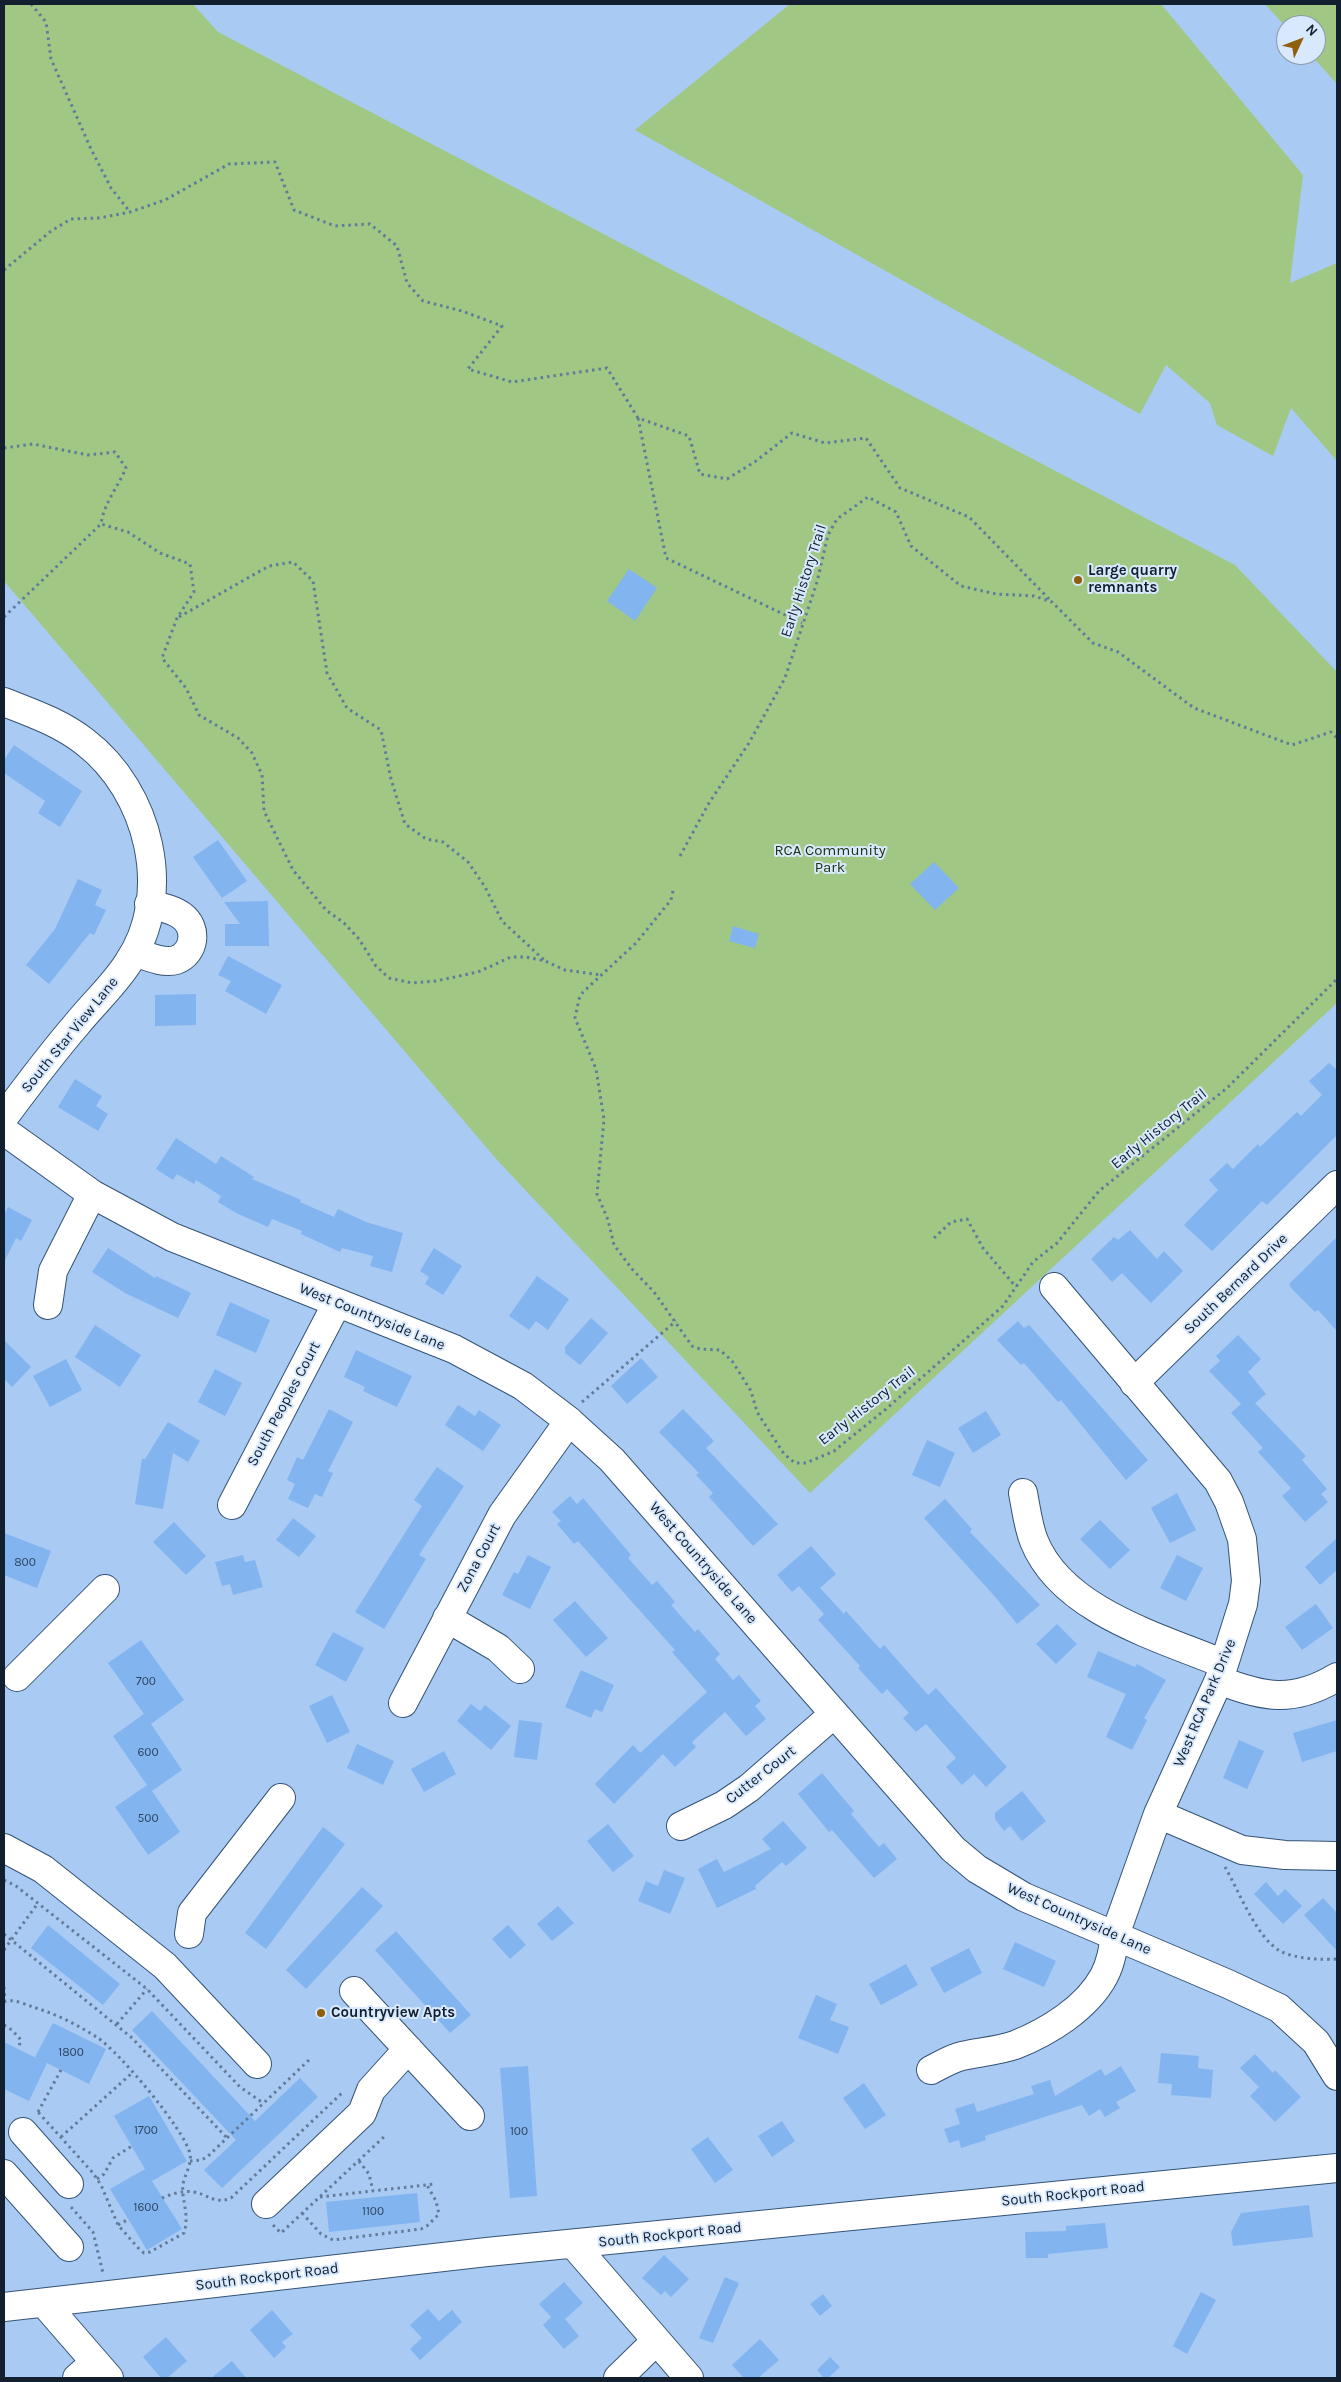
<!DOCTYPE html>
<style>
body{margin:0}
#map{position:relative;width:1341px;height:2382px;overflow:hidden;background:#a9caf3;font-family:Karla,sans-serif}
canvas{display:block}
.frame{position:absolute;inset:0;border:5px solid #121f2e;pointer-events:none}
.north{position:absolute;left:1276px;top:15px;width:50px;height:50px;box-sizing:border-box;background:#d8e9fe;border:1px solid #8998ab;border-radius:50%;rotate:47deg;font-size:14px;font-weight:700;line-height:20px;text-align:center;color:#121f2e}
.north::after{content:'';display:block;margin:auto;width:18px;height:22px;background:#8f5f0b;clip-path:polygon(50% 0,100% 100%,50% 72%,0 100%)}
</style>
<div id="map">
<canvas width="1341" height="2382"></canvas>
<div class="frame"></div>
<div class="north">N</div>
</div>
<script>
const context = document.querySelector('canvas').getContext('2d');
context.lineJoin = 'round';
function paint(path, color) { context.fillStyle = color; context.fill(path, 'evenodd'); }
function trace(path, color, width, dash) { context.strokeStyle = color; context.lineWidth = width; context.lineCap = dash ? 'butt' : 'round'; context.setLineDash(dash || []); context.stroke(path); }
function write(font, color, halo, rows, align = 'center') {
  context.font = font + ' Karla,sans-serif'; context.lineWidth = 4; context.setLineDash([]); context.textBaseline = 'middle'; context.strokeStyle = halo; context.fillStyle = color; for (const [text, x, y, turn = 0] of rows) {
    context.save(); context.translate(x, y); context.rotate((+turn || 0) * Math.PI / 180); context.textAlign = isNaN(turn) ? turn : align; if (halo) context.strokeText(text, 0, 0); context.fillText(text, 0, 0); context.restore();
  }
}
paint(new Path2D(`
 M 4,4 L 193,4 L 218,32 L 1235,565 L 1337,672 L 1337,1003 L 810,1493 L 498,1161 L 4,581 Z
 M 790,4 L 1161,4 L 1303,175 L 1290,283 L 1337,263 L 1337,461 L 1291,408 L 1273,456 L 1217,425 L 1210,403 L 1166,365 L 1140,414 L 635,130 Z
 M 1265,4 L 1337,4 L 1337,84 L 1311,55 L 1316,55 L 1316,25 L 1286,27 Z`), '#a0c884');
paint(new Path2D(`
 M 629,569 L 657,588 L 635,621 L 607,601 Z
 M 14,745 L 82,791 L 60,827 L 38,813 L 45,801 L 4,773 L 4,760 Z
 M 218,840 L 247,881 L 222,898 L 193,857 Z
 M 934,862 L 959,888 L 935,910 L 910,884 Z
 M 78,879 L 102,890 L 95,905 L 106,910 L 94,935 L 90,933 L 49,984 L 26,965 L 55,929 Z
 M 268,901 L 269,946 L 225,946 L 225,924 L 240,924 L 224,902 Z
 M 733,926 L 759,934 L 755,948 L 729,941 Z
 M 228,956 L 282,985 L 266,1014 L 225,991 L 231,981 L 218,975 Z
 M 196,994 L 196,1025 L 155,1026 L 155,995 Z
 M 1329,1063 L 1337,1070 L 1337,1135 L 1267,1205 L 1262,1201 L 1212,1251 L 1184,1225 L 1218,1190 L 1209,1180 L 1227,1163 L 1233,1169 L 1258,1144 L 1260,1147 L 1297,1112 L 1301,1116 L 1322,1095 L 1309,1081 Z
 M 75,1079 L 102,1096 L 96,1106 L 108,1114 L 98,1131 L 58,1107 Z
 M 176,1138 L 216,1164 L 221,1156 L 254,1177 L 252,1179 L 301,1200 L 300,1202 L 334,1217 L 338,1209 L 366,1222 L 403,1233 L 392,1272 L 370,1266 L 373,1256 L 342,1248 L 340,1252 L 301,1234 L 302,1231 L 272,1219 L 268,1227 L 236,1213 L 218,1202 L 221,1196 L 196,1180 L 194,1184 L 177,1174 L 173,1180 L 156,1169 Z
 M 8,1207 L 32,1220 L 21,1241 L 16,1238 L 4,1262 L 4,1215 Z
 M 1130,1230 L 1157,1259 L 1164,1251 L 1183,1271 L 1151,1303 L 1122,1273 L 1112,1282 L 1091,1259 L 1114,1237 L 1118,1240 Z
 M 1337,1237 L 1337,1331 L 1318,1310 L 1315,1312 L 1292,1289 L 1289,1284 Z
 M 108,1248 L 155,1278 L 156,1276 L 191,1293 L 178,1318 L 125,1293 L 92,1272 Z
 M 434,1248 L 462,1266 L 443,1295 L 425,1284 L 429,1277 L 420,1271 Z
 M 537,1276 L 569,1299 L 548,1330 L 536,1321 L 529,1330 L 509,1316 Z
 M 230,1302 L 270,1320 L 256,1353 L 216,1335 Z
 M 591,1318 L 608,1333 L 580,1365 L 565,1353 L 565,1347 Z
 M 1018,1321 L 1024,1328 L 1029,1325 L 1148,1460 L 1126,1480 L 1061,1400 L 1058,1402 L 1024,1363 L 1021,1365 L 997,1340 Z
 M 95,1325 L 141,1355 L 120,1387 L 75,1357 Z
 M 1238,1335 L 1261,1359 L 1248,1372 L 1266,1394 L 1255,1403 L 1306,1456 L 1302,1460 L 1327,1489 L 1321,1494 L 1328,1502 L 1305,1522 L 1282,1496 L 1291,1488 L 1258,1452 L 1263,1448 L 1231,1413 L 1241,1404 L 1209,1371 L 1220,1361 L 1216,1356 Z
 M 4,1340 L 31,1367 L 12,1387 L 4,1379 Z
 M 356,1350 L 412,1376 L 397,1407 L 363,1391 L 365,1387 L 344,1377 Z
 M 641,1358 L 658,1377 L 627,1404 L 611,1386 Z
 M 66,1359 L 82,1390 L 50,1407 L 33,1376 Z
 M 215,1369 L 242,1383 L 225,1416 L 198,1402 Z
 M 458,1405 L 475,1416 L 479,1410 L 501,1425 L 483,1451 L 445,1425 Z
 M 329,1409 L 353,1422 L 328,1471 L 333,1473 L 322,1497 L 315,1494 L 308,1508 L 288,1499 L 295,1484 L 287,1480 L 297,1457 L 303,1460 Z
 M 683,1409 L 714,1441 L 706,1448 L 778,1524 L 753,1546 L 709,1497 L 713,1493 L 696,1475 L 699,1473 L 659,1432 Z
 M 986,1411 L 1001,1435 L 973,1453 L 958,1428 Z
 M 168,1422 L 200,1441 L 188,1462 L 173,1453 L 163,1509 L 135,1504 L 142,1459 L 145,1459 Z
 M 927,1440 L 955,1453 L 940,1487 L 912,1475 Z
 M 437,1467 L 464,1486 L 419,1555 L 426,1559 L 384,1629 L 355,1612 L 422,1506 L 414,1500 Z
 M 1177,1493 L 1196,1530 L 1170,1543 L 1151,1508 Z
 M 570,1496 L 577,1504 L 583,1498 L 631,1555 L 628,1558 L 652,1585 L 657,1581 L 675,1602 L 671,1605 L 695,1632 L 698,1629 L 720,1654 L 715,1659 L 733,1680 L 739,1675 L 761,1701 L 755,1706 L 766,1719 L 746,1736 L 725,1712 L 692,1742 L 696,1747 L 675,1767 L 663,1754 L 614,1804 L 595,1784 L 633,1745 L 640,1753 L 707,1692 L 672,1652 L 675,1650 L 633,1603 L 578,1541 L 574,1544 L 557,1524 L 561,1521 L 552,1512 Z
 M 945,1499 L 972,1529 L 970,1532 L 1040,1605 L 1017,1624 L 997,1599 L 924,1518 Z
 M 293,1518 L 316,1536 L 299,1557 L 276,1540 Z
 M 1100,1520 L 1130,1550 L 1110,1569 L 1080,1539 Z
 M 174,1522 L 206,1556 L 186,1575 L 153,1542 Z
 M 4,1533 L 51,1551 L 37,1588 L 4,1575 Z
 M 1337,1538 L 1337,1570 L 1320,1585 L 1305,1567 Z
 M 811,1546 L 836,1574 L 820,1588 L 844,1614 L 846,1611 L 880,1649 L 884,1645 L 928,1695 L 936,1688 L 1007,1767 L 986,1787 L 974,1774 L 962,1785 L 946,1767 L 956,1758 L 926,1724 L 916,1732 L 903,1718 L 909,1713 L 887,1689 L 882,1694 L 858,1668 L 860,1666 L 818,1620 L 824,1614 L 799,1586 L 792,1592 L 777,1575 Z
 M 243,1555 L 245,1562 L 255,1560 L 263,1587 L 233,1595 L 230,1584 L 222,1586 L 215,1562 Z
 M 528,1555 L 551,1567 L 530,1609 L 502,1595 L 514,1572 L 518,1574 Z
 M 1177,1555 L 1203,1568 L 1186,1601 L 1160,1588 Z
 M 575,1601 L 608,1638 L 586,1657 L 553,1620 Z
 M 1316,1604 L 1333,1628 L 1302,1650 L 1285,1627 Z
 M 1057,1624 L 1077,1644 L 1056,1664 L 1036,1644 Z
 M 333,1632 L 364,1648 L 346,1682 L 315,1665 Z
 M 141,1640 L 184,1700 L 151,1724 L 182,1770 L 152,1791 L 180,1832 L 148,1855 L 115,1807 L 147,1785 L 113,1736 L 144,1714 L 108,1663 Z
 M 1098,1651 L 1135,1667 L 1137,1664 L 1166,1680 L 1144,1718 L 1147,1720 L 1132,1750 L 1106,1737 L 1126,1694 L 1087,1677 Z
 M 581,1670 L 614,1685 L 602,1712 L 595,1709 L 591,1718 L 565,1707 Z
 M 332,1695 L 350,1732 L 327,1743 L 309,1706 Z
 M 471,1704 L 480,1711 L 485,1705 L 511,1726 L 491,1750 L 457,1721 Z
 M 519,1720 L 542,1723 L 537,1760 L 514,1757 Z
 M 1337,1720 L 1337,1751 L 1302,1762 L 1293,1733 Z
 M 1239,1740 L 1264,1751 L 1247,1789 L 1223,1778 Z
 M 357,1744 L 394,1761 L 383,1785 L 347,1768 Z
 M 444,1751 L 456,1774 L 424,1792 L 411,1769 Z
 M 822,1773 L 854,1811 L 851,1814 L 879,1847 L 884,1843 L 897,1859 L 874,1878 L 832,1830 L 829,1832 L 798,1794 Z
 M 1022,1791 L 1046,1821 L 1022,1841 L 1010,1826 L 1004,1831 L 995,1819 L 995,1813 Z
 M 783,1821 L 807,1848 L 786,1866 L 782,1862 L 755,1886 L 756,1889 L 717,1908 L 698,1869 L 717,1859 L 724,1872 L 771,1849 L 762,1839 Z
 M 608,1824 L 634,1856 L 613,1872 L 587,1841 Z
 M 323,1827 L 345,1844 L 266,1949 L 245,1933 Z
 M 664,1870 L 685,1878 L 670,1914 L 638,1901 L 646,1881 L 658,1886 Z
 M 1266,1882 L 1278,1896 L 1285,1889 L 1302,1906 L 1283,1924 L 1254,1894 Z
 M 362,1887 L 383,1906 L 306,1989 L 286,1970 Z
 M 1323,1898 L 1337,1913 L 1337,1951 L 1304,1915 Z
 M 558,1906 L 574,1923 L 552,1941 L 537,1924 Z
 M 48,1925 L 120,1984 L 103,2005 L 31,1948 Z
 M 508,1925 L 526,1945 L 510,1959 L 492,1939 Z
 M 396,1931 L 471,2015 L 450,2033 L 375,1950 Z
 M 1015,1942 L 1056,1961 L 1044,1987 L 1003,1969 Z
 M 969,1948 L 982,1973 L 944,1993 L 930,1968 Z
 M 906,1964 L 918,1985 L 881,2005 L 869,1984 Z
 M 816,1995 L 837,2004 L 830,2020 L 849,2027 L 838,2054 L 798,2038 Z
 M 152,2011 L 255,2121 L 300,2078 L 318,2097 L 222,2188 L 204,2170 L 236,2140 L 132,2030 Z
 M 53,2023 L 106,2049 L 89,2084 L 47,2063 L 29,2101 L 4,2089 L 4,2042 L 40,2060 L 35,2057 Z
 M 1161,2053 L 1199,2056 L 1198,2068 L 1213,2070 L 1211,2098 L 1171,2095 L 1172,2084 L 1158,2083 Z
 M 1255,2054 L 1273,2073 L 1275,2070 L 1301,2097 L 1275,2122 L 1250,2096 L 1259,2087 L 1240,2068 Z
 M 528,2066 L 537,2196 L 510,2198 L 500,2068 Z
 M 1121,2066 L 1136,2091 L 1116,2102 L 1120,2108 L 1105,2117 L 1100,2109 L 1089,2116 L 1082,2105 L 985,2136 L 986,2140 L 961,2148 L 959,2140 L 949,2143 L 944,2129 L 960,2124 L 955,2109 L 974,2103 L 977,2112 L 1034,2094 L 1031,2086 L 1050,2080 L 1055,2096 L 1101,2069 L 1105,2076 Z
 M 864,2083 L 886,2115 L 865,2129 L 843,2098 Z
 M 149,2096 L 187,2161 L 152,2181 L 182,2229 L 147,2250 L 110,2189 L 145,2169 L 114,2116 Z
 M 782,2121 L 795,2141 L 772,2157 L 758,2136 Z
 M 708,2137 L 733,2170 L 715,2183 L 691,2149 Z
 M 417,2193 L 420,2222 L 329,2232 L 326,2202 Z
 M 1309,2205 L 1313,2237 L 1233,2246 L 1231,2232 L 1241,2213 Z
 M 1105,2223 L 1108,2248 L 1048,2254 L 1048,2258 L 1026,2258 L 1025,2232 L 1066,2231 L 1066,2226 Z
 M 664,2255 L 689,2279 L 671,2297 L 665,2291 L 661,2295 L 642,2278 Z
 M 725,2277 L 739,2283 L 713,2343 L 699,2338 Z
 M 564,2282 L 583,2303 L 565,2319 L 579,2336 L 564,2349 L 543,2325 L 551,2317 L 539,2304 Z
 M 1201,2292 L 1216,2300 L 1187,2354 L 1173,2346 Z
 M 823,2294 L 832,2306 L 820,2316 L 810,2304 Z
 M 428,2309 L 439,2321 L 452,2310 L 462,2322 L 420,2360 L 410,2349 L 422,2338 L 410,2325 Z
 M 272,2310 L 293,2334 L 282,2342 L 286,2347 L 274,2358 L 250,2330 Z
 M 166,2337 L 187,2361 L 167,2378 L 161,2378 L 143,2357 Z
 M 760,2339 L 779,2360 L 758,2378 L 744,2378 L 732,2365 Z
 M 830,2357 L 840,2367 L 828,2378 L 824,2378 L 817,2370 Z
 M 232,2361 L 246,2378 L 211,2378 Z`), '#82b4f0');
const minor = new Path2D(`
 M 4,702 C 32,713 61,723 85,742 C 149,791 175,894 128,963 C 114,985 93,1004 77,1024 C 51,1054 28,1085 4,1117
 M 135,952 C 147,956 163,964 176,960 C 195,953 198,928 182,916 C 173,909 160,907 149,904
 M 4,1131 L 92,1194 L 172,1237 L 454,1349 L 523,1386 L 569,1421 L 612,1460 L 953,1849 L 977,1869 L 1024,1897 L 1228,1984 L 1279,2008 L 1316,2042 L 1337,2076
 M 48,1305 L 53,1271 L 92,1194
 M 1134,1383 L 1337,1185
 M 1023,1493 C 1026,1508 1028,1526 1034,1541 C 1062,1611 1159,1637 1224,1664
 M 232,1505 L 337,1303
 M 447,1618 L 498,1648 L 520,1669
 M 17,1677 L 105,1589
 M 1219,1680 C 1264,1698 1294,1703 1337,1677
 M 403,1703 L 502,1515 L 569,1421
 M 1158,1814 L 1242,1850 L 1285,1855 L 1337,1856
 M 681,1826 L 724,1805 L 749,1788 L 834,1714
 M 4,1848 L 43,1869 L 165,1966 L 257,2064
 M 189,1934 L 192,1913 L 281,1798
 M 354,1991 L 470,2116
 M 931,2070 C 941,2065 952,2058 962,2056 C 980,2052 997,2051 1015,2045 C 1048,2032 1087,2008 1104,1976 C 1111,1963 1113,1949 1115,1935 L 1158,1814 L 1219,1680 L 1243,1604 L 1246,1581 L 1242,1539 L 1229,1502 L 1218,1481 L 1054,1287
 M 23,2132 L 69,2184
 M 4,2174 L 69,2247
 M 266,2204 L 362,2113 L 371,2090 L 408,2049
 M 574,2245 L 689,2378
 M 44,2303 L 109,2378
 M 4,2307 L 487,2252 L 1337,2168
 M 77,2378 L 95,2362
 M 618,2378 L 656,2341`);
trace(minor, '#355375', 30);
trace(new Path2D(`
 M 31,4 L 46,22 L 51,59 L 91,149 L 111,188 L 130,212
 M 4,270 L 51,231 L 71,219 L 99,218 L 130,212 L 165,200 L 229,164 L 275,162 L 294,210 L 335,226 L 370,224 L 397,246 L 407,283 L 423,301 L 462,311 L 502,326 L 468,369 L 512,382 L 607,368 L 638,418 L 689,436 L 700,474 L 727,479 L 756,461 L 792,433 L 825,443 L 866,438 L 900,488 L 969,517 L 1052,602
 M 638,418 L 666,558 L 802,623
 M 4,448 L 33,444 L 88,455 L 115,452 L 126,468 C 118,487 104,503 101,524 L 128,532 L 160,553 L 190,564 L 194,592 L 177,618 L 162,658 L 186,688 L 199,715 L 238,738 L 252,753 L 262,775 L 264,811 L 293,870 L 326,910 L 344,923 L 359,939 L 376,966 L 389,978 L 412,983 L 436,981 L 478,972 L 511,957 L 526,957 L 545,961 L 565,970 L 601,975
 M 4,617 L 101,524
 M 179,617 L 269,566 L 293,562 L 313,581 L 327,673 L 347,708 L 381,730 L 391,779 L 405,824 L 426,839 L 443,842 L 468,862 L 485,887 L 502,921 L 544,960
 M 680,856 L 709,803 L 749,743 L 785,678 L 817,582 L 828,535 L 837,519 L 868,497 L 896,512 L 911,546 L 961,586 L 996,594 L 1034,596 L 1052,602 L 1093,643 L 1118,652 L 1194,708 L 1292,745 L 1331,732 L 1337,738
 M 673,891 L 671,900 L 636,943 L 583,992 L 579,999 L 575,1018 L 596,1069 L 604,1119 L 597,1194 L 608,1220 L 614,1245 L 632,1269 L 654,1292 L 692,1346 L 700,1349 L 720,1350 L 732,1361 L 751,1391 L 757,1412 L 784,1454 L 795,1463 L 806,1463 L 834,1451 L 886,1409 L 1003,1306 L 1033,1262 L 1057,1243 L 1099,1191 L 1227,1088 L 1337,979
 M 934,1238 L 951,1222 L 967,1219 L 983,1248 L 1016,1287
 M 582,1402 L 676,1321
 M 1225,1867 C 1239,1891 1256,1937 1280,1951 C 1296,1959 1320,1960 1337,1959
 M 4,1880 L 16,1886 L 147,1989 L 240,2087 L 263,2103
 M 4,1934 L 132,2038 L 227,2138
 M 4,1950 L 38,1903
 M 4,1987 L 5,2000
 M 4,2002 C 12,1998 24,2004 33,2007 C 56,2014 78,2025 98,2038 C 119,2052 185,2130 190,2154 C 192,2164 185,2174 183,2184 C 181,2199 190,2215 184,2233 L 150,2252 L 144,2253 L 140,2250 L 118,2225 L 101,2185 L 93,2173 L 38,2112
 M 117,2024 L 147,1989
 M 4,2025 L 12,2030 L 21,2040 L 18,2049
 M 38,2112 L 61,2070
 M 61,2137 L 132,2073
 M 190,2161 L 201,2160 L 207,2157 L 310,2059
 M 359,2161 L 369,2174 L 373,2191
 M 97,2179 L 104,2174 L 113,2158 L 132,2146
 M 320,2197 L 434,2184
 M 162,2198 C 171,2194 184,2190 193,2192 C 208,2194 215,2205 231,2198 L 343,2092
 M 71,2207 L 93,2232 L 103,2273
 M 302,2213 L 321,2234 L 333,2240 L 421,2229 L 427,2226 L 439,2214 L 436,2201 L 427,2185
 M 118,2225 L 129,2219
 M 273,2225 L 281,2233 L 386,2135`), '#637b98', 3, [2.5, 4]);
trace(minor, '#fff', 28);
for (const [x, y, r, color] of [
 [1078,580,5,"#8f5f0b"],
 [321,2013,5,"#8f5f0b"]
]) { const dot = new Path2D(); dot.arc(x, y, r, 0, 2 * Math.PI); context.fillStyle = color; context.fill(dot); trace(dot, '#d8e9fe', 2); }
write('12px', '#2e445e', null, [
 ["800",25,1563],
 ["700",146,1682],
 ["600",148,1753],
 ["500",148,1819],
 ["1800",71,2053],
 ["1700",146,2131],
 ["100",519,2132],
 ["1600",146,2208],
 ["1100",373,2212]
]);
write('bold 15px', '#121f2e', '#d8e9fe', [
 ["Large quarry",1088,571],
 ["remnants",1088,588],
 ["Countryview Apts",331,2013]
], 'left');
write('15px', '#121f2e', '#d8e9fe', [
 ["Early History Trail",804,581,-72],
 ["South Star View Lane",70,1035,-51],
 ["Early History Trail",1159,1129,-39],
 ["South Bernard Drive",1236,1284,-44],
 ["West Countryside Lane",372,1317,22],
 ["South Peoples Court",284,1404,-62],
 ["Early History Trail",867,1406,-38],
 ["Zona Court",479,1558,-62],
 ["West Countryside Lane",703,1563,49],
 ["West RCA Park Drive",1205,1703,-67],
 ["Cutter Court",761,1775,-38],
 ["West Countryside Lane",1079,1919,24],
 ["South Rockport Road",1073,2194,-6],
 ["South Rockport Road",670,2235,-6],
 ["South Rockport Road",267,2277,-7]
]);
write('15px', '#203310', '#d8e9fe', [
 ["RCA Community",830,851],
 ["Park",830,868]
]);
</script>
